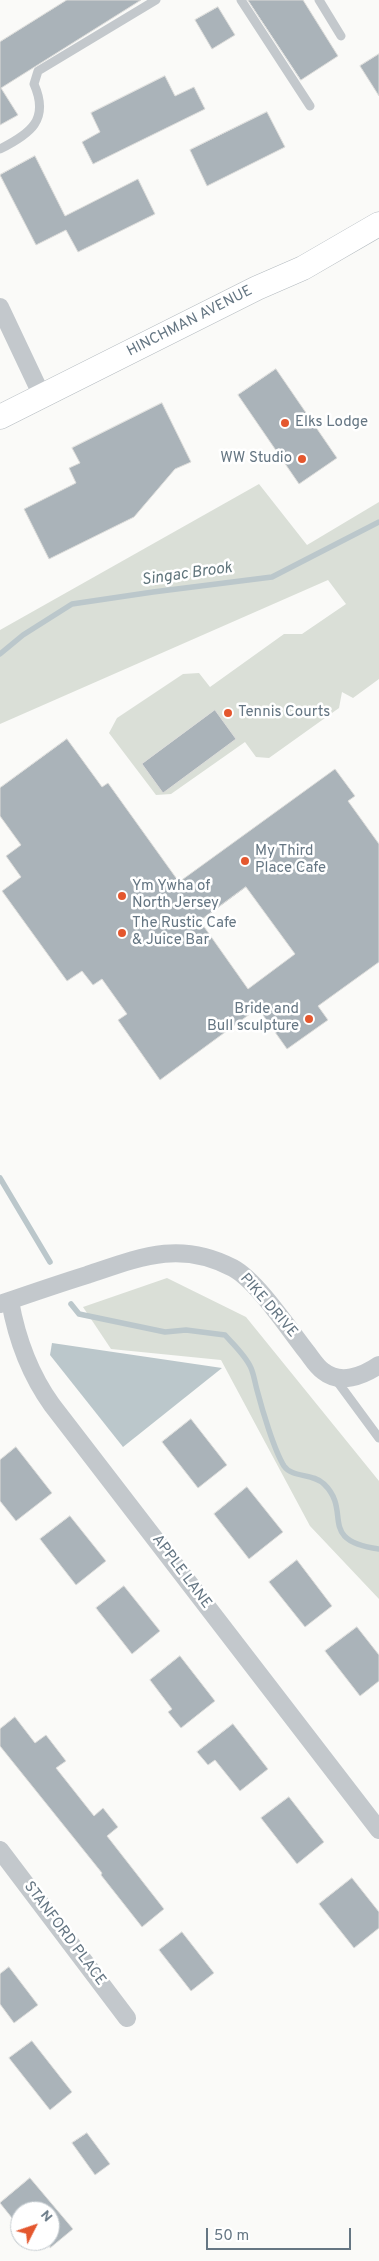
<!DOCTYPE html>
<style>
body{margin:0}
#map{position:relative;width:379px;height:2261px;overflow:hidden;background:#fafaf8;font-family:Overpass,sans-serif}
canvas{display:block}
.north{position:absolute;left:10px;top:2201px;width:50px;height:50px;box-sizing:border-box;background:#fff;border:1px solid #c1c8cd;border-radius:50%;rotate:49deg;font-size:14px;font-weight:700;line-height:20px;text-align:center;color:#657683}
.north::after{content:'';display:block;margin:auto;width:18px;height:22px;background:#e4572e;clip-path:polygon(50% 0,100% 100%,50% 72%,0 100%)}
.scale{position:absolute;left:206px;top:2228px;width:145px;height:22px;box-sizing:border-box;border:2px solid #657683;border-top:0;padding-left:6px;font-size:15px;line-height:18px;white-space:nowrap;color:#657683;-webkit-text-stroke:4px #fff;paint-order:stroke}
</style>
<div id="map">
<canvas width="379" height="2261"></canvas>
<div class="north">N</div>
<div class="scale">50 m</div>
</div>
<script>
const context = document.querySelector('canvas').getContext('2d');
context.lineJoin = 'round';
function paint(path, color) { context.fillStyle = color; context.fill(path, 'evenodd'); }
function trace(path, color, width, dash) { context.strokeStyle = color; context.lineWidth = width; context.lineCap = dash ? 'butt' : 'round'; context.setLineDash(dash || []); context.stroke(path); }
function write(font, color, halo, rows, align = 'center') {
  context.font = font + ' Overpass,sans-serif'; context.lineWidth = 5; context.setLineDash([]); context.textBaseline = 'middle'; context.strokeStyle = halo; context.fillStyle = color; for (const [text, x, y, turn = 0] of rows) {
    context.save(); context.translate(x, y); context.rotate((+turn || 0) * Math.PI / 180); context.textAlign = isNaN(turn) ? turn : align; if (halo) context.strokeText(text, 0, 0); context.fillText(text, 0, 0); context.restore();
  }
}
paint(new Path2D(`
 M 259,484 L 307,545 L 379,502 L 379,679 L 353,698 L 342,692 L 339,708 L 269,758 L 256,757 L 245,742 L 171,794 L 156,795 L 109,733 L 117,718 L 183,674 L 199,673 L 210,687 L 284,634 L 302,634 L 346,604 L 328,580 L 0,724 L 0,630 Z
 M 167,1278 L 246,1317 L 379,1481 L 379,1599 L 310,1526 L 221,1360 L 111,1349 L 83,1307 Z`), '#dadfd7');
paint(new Path2D(`
 M 52,1343 L 222,1368 L 123,1447 L 50,1355 Z`), '#bbc7cb');
trace(new Path2D(`
 M 0,654 L 23,635 L 72,604 L 153,592 L 272,577 L 379,522
 M 0,1178 L 50,1262
 M 71,1304 L 79,1314 L 165,1332 L 186,1330 L 225,1335 C 234,1345 246,1356 251,1368 C 254,1375 255,1383 257,1390 C 262,1409 274,1450 284,1466 C 292,1478 313,1473 324,1484 C 353,1512 316,1540 379,1549`), '#bbc7cb', 5.5);
const building = new Path2D(`
 M 67,0 L 141,0 L 1,88 L 18,115 L 0,125 L 0,42 Z
 M 248,0 L 303,0 L 338,56 L 301,80 Z
 M 218,7 L 235,35 L 212,49 L 195,20 Z
 M 379,54 L 379,96 L 360,66 Z
 M 165,76 L 175,96 L 194,87 L 205,109 L 93,164 L 82,142 L 100,132 L 91,113 Z
 M 267,112 L 285,147 L 207,186 L 190,150 Z
 M 35,156 L 65,216 L 138,179 L 155,214 L 78,252 L 66,230 L 36,245 L 0,175 Z
 M 276,369 L 337,458 L 299,484 L 238,395 Z
 M 162,403 L 191,462 L 175,469 L 134,517 L 49,559 L 24,509 L 76,483 L 69,468 L 80,463 L 72,448 Z
 M 215,710 L 236,739 L 163,793 L 142,764 Z
 M 67,739 L 102,787 L 108,783 L 179,882 L 335,769 L 355,796 L 348,801 L 379,844 L 379,962 L 318,1006 L 328,1020 L 287,1049 L 258,1008 L 160,1080 L 118,1020 L 127,1014 L 102,979 L 93,985 L 82,971 L 67,981 L 2,891 L 21,877 L 6,856 L 21,845 L 0,816 L 0,788 ZM 246,887 L 295,954 L 248,989 L 200,921 Z
 M 191,1419 L 227,1465 L 198,1488 L 162,1442 Z
 M 16,1447 L 52,1493 L 16,1521 L 0,1501 L 0,1460 Z
 M 247,1487 L 283,1532 L 249,1559 L 214,1514 Z
 M 70,1516 L 106,1561 L 76,1585 L 40,1539 Z
 M 297,1560 L 332,1606 L 305,1627 L 269,1582 Z
 M 124,1586 L 160,1631 L 132,1654 L 96,1608 Z
 M 357,1627 L 379,1655 L 379,1681 L 360,1696 L 325,1651 Z
 M 180,1656 L 215,1701 L 181,1728 L 168,1712 L 172,1709 L 150,1680 Z
 M 15,1717 L 35,1743 L 46,1735 L 66,1761 L 56,1768 L 94,1816 L 103,1808 L 118,1827 L 107,1836 L 164,1909 L 142,1927 L 101,1875 L 102,1873 L 0,1746 L 0,1729 Z
 M 233,1724 L 268,1769 L 240,1791 L 215,1760 L 208,1765 L 197,1752 Z
 M 289,1797 L 324,1842 L 297,1864 L 261,1818 Z
 M 352,1878 L 379,1912 L 379,1928 L 354,1948 L 319,1904 Z
 M 182,1932 L 214,1973 L 191,1991 L 159,1950 Z
 M 9,1967 L 38,2005 L 14,2023 L 0,2004 L 0,1974 Z
 M 32,2041 L 72,2092 L 50,2110 L 9,2058 Z
 M 87,2133 L 110,2164 L 95,2175 L 72,2143 Z
 M 30,2178 L 73,2229 L 50,2248 L 50,2211 L 20,2211 L 20,2228 L 0,2203 Z`);
paint(building, '#aab3b9');
trace(building, '#dcdcda', 1);
const secondary = new Path2D(`
 M 0,417 L 257,288 L 303,268 L 379,224`);
trace(secondary, '#b3babf', 25);
trace(new Path2D(`
 M 241,0 L 310,106
 M 319,0 L 341,36
 M 0,149 C 30,134 50,120 34,84 L 38,71 L 156,0
 M 334,1377 L 379,1438`), '#c3c8cc', 9);
trace(new Path2D(`
 M 0,307 L 42,396
 M 10,1301 C 17,1340 29,1373 52,1405 L 379,1830
 M 0,1304 C 29,1294 58,1284 87,1275 C 140,1257 180,1240 233,1268 C 257,1281 288,1328 306,1351 C 311,1357 316,1366 323,1371 C 340,1385 363,1376 379,1365
 M 0,1850 L 127,2018`), '#c3c8cc', 18);
trace(secondary, '#fff', 24);
for (const [x, y, r, color] of [
 [285,423,5,"#e4572e"],
 [302,459,5,"#e4572e"],
 [228,713,5,"#e4572e"],
 [245,861,5,"#e4572e"],
 [122,896,5,"#e4572e"],
 [122,933,5,"#e4572e"],
 [309,1019,5,"#e4572e"]
]) { const dot = new Path2D(); dot.arc(x, y, r, 0, 2 * Math.PI); context.fillStyle = color; context.fill(dot); trace(dot, '#fff', 2); }
write('15px', '#657683', '#fff', [
 ["HINCHMAN AVENUE",190,322,-27],
 ["PIKE DRIVE",268,1306,49],
 ["APPLE LANE",181,1572,53],
 ["STANFORD PLACE",64,1934,53]
]);
write('15px', '#657683', '#fff', [
 ["Elks Lodge",295,423],
 ["WW Studio",292,459,"right"],
 ["Tennis Courts",238,713],
 ["My Third",255,852],
 ["Place Cafe",255,869],
 ["Ym Ywha of",132,887],
 ["North Jersey",132,904],
 ["The Rustic Cafe",132,924],
 ["& Juice Bar",132,941],
 ["Bride and",299,1010,"right"],
 ["Bull sculpture",299,1027,"right"]
], 'left');
write('italic 16px', '#60757c', '#fff', [
 ["Singac Brook",187,575,-8]
]);
</script>
